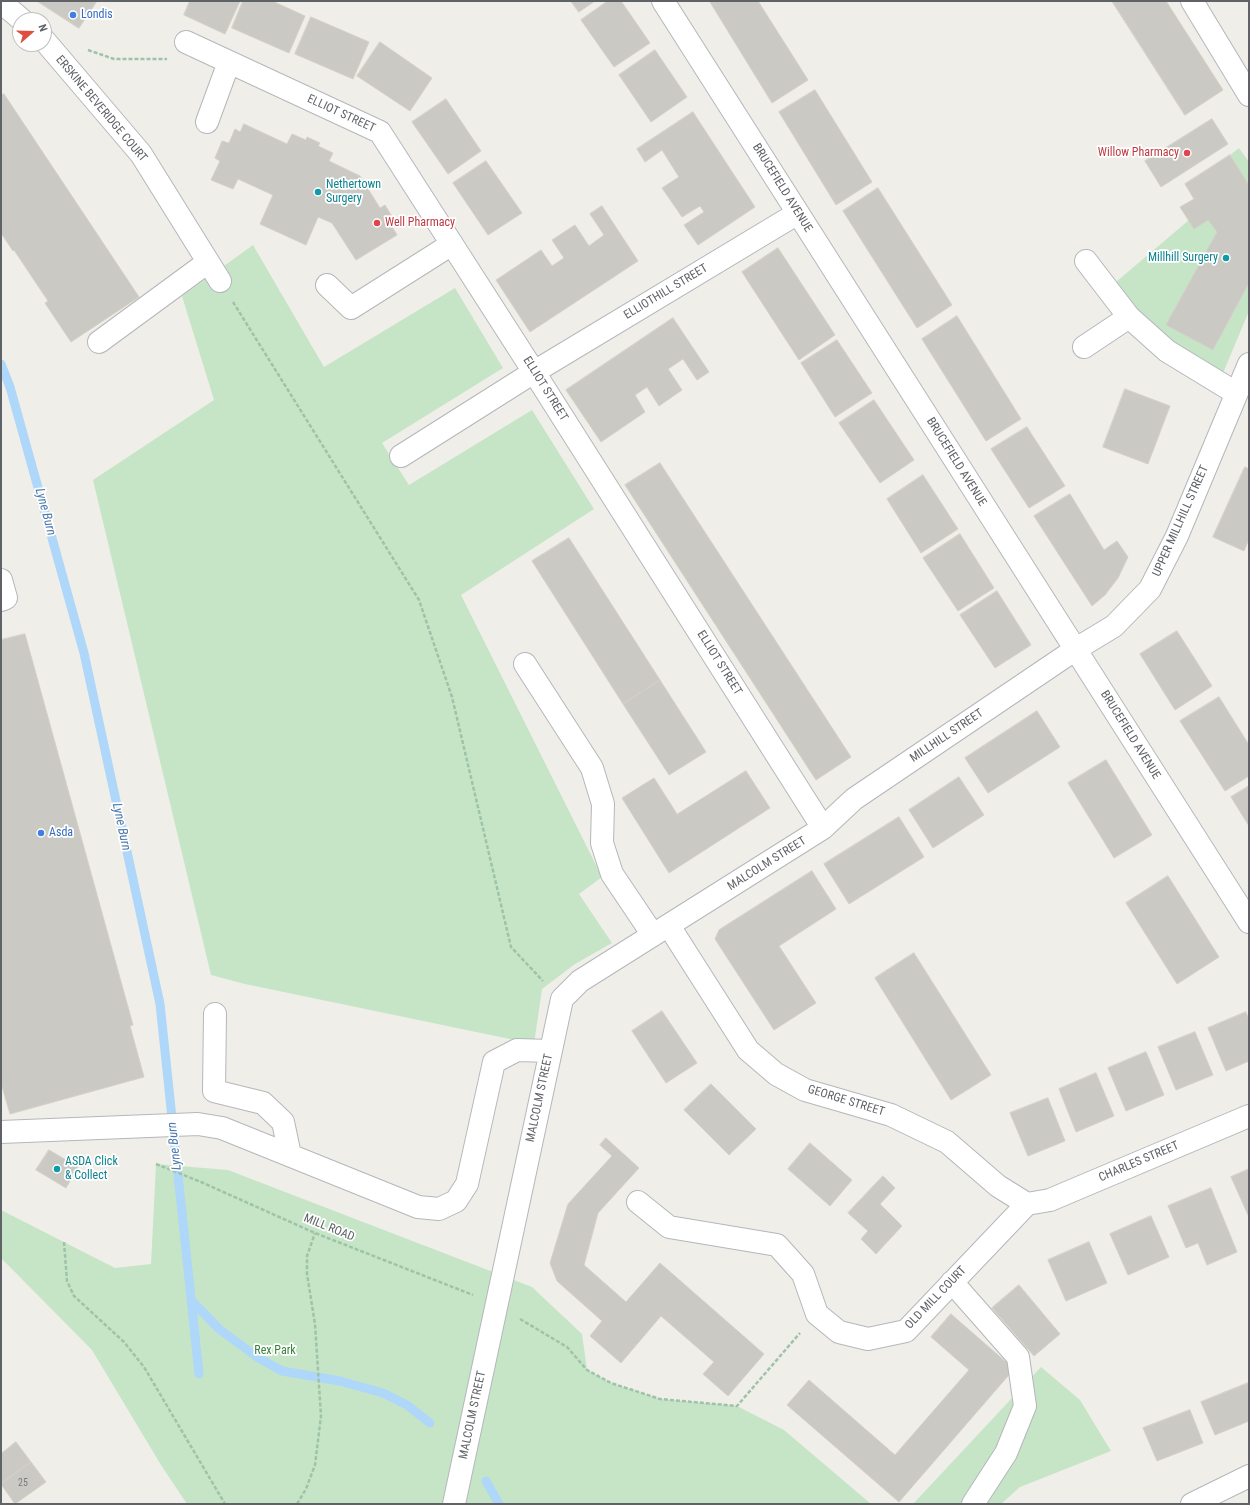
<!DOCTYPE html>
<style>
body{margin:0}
#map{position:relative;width:1250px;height:1505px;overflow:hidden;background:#f0eee8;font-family:"Roboto Condensed",sans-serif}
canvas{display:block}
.frame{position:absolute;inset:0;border:2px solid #5f6267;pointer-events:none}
.north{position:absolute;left:12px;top:12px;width:40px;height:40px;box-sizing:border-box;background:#fff;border:1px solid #bfc0c2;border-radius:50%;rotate:70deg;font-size:11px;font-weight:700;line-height:16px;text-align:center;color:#5f6267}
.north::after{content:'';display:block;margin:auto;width:14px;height:18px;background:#de4e3f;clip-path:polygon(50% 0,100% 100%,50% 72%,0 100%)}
</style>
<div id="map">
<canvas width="1250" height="1505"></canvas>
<div class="frame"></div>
<div class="north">N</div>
</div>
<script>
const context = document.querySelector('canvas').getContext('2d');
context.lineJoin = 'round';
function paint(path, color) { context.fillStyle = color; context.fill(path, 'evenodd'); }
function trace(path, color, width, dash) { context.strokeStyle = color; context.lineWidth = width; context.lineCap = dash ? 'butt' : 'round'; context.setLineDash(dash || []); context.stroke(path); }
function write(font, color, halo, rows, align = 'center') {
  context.font = font + ' "Roboto Condensed",sans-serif'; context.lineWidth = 3.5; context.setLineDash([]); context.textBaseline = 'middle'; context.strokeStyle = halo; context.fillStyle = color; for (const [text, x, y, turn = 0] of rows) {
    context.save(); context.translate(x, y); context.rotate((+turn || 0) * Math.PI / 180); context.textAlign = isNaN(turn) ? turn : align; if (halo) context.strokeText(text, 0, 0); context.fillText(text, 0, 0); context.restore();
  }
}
paint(new Path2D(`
 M 1239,148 L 1249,162 L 1249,185 L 1230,155 Z
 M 1189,220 L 1208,220 L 1217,232 L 1167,325 L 1213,350 L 1249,283 L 1249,311 L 1223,373 L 1203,360 L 1191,359 L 1153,331 L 1116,282 Z
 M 253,245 L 324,367 L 455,288 L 503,368 L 382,443 L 409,485 L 532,410 L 594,509 L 461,595 L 602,877 L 579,894 L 612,943 L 575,964 L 542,989 L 534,1044 L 245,984 L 211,975 L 93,480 L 214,400 L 182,296 Z
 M 156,1164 L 228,1170 L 532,1287 L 582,1334 L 587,1370 L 611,1383 L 660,1399 L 737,1406 L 784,1430 L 871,1504 L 187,1504 L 161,1465 L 92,1350 L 1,1258 L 1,1210 L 115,1268 L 151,1264 Z
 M 1041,1367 L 1080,1400 L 1111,1451 L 1020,1487 L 1001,1504 L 913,1504 Z`), '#c6e5c7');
trace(new Path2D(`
 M 1,364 L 10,387 L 84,653 L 160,1004 L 199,1374
 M 191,1300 L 219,1329 L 257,1357 L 282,1371 L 340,1381 L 383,1393 L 407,1405 L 430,1423
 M 486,1481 L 499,1504`), '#aed7f9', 9);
const building = new Path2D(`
 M 37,1 L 97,1 L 79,28 Z
 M 190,1 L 240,1 L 225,34 L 184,15 Z
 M 243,1 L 272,1 L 305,16 L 289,53 L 232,28 Z
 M 571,1 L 595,1 L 579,12 Z
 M 608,1 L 621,1 L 650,43 L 614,67 L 581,20 Z
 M 710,1 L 758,1 L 808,80 L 772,103 L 710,2 Z
 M 1112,1 L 1166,1 L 1223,90 L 1185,115 Z
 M 311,17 L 369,42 L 353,79 L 295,54 Z
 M 380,42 L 432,78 L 410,111 L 357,76 Z
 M 655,50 L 687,97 L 651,122 L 619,75 Z
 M 815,90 L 872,182 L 836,205 L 779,112 Z
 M 4,94 L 139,297 L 71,342 L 45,303 L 48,301 L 14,250 L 13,251 L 1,233 L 1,96 Z
 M 446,99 L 481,151 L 448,174 L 412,122 Z
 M 693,112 L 755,207 L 698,245 L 684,225 L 704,212 L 700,206 L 682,217 L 662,188 L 679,177 L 662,150 L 645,162 L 637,149 Z
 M 1212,119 L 1228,144 L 1161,187 L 1145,161 Z
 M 244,124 L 287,144 L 292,134 L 306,140 L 307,137 L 320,143 L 318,146 L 333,153 L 329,161 L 360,176 L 380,208 L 385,205 L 396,223 L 391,225 L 397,235 L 356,260 L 332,223 L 318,217 L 306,245 L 260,224 L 273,195 L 238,179 L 233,189 L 211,180 L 220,161 L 215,158 L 222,141 L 229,143 L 235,129 L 240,132 Z
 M 1230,155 L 1249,185 L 1249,283 L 1213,350 L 1166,325 L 1217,232 L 1208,220 L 1194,229 L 1180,207 L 1194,199 L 1185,184 Z
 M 486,161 L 522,213 L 488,235 L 453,183 Z
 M 878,188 L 952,305 L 917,328 L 843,211 Z
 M 602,206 L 638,261 L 530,332 L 496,280 L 541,250 L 552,266 L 564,258 L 552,240 L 575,225 L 589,246 L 604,235 L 590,214 Z
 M 778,248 L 835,335 L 799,360 L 742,272 Z
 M 957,316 L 1021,419 L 986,441 L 922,339 Z
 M 673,318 L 709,372 L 697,380 L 683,359 L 668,369 L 682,390 L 659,406 L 647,387 L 635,395 L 645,412 L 601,442 L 566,390 Z
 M 837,340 L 872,393 L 835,417 L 801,363 Z
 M 1125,389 L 1170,406 L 1148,464 L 1103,447 Z
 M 874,400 L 914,460 L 880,483 L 839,423 Z
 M 1027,427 L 1065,486 L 1029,508 L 991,449 Z
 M 660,463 L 851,757 L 816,780 L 625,485 Z
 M 1245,467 L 1249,469 L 1249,539 L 1244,551 L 1213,537 Z
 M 923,475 L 958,529 L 921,553 L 887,499 Z
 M 1070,494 L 1104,550 L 1117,541 L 1128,557 L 1118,578 L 1105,595 L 1092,606 L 1034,516 Z
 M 960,534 L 994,588 L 958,611 L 923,558 Z
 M 569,538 L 660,680 L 623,704 L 532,561 Z
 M 997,591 L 1031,645 L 995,668 L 960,615 Z
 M 1177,631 L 1212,686 L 1175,710 L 1140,654 Z
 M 25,634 L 133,1025 L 130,1026 L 144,1077 L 10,1114 L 1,1083 L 1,640 Z
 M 660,680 L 706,752 L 669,775 L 623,704 Z
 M 1219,697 L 1249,745 L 1249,776 L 1225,791 L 1180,721 Z
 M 1037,711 L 1060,747 L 988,793 L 965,758 Z
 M 1106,760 L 1152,835 L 1114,858 L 1068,783 Z
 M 746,771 L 770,808 L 669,873 L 622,798 L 654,778 L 677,814 Z
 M 959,777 L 984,815 L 933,848 L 909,810 Z
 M 1249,786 L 1249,826 L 1231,797 Z
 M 899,817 L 924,857 L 849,904 L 824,864 Z
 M 812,871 L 836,909 L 779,946 L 816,1003 L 774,1030 L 715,939 L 719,930 Z
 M 1168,876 L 1219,957 L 1177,984 L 1126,903 Z
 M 914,953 L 991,1075 L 951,1100 L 875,978 Z
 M 662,1011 L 697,1063 L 666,1083 L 632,1031 Z
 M 1246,1012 L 1249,1020 L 1249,1061 L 1226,1071 L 1208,1028 Z
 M 1195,1032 L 1213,1075 L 1176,1090 L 1158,1047 Z
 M 1146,1052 L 1164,1095 L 1126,1111 L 1108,1068 Z
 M 1096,1073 L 1114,1116 L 1076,1132 L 1059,1089 Z
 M 711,1084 L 756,1129 L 729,1155 L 684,1110 Z
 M 1048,1098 L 1065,1141 L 1028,1156 L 1010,1113 Z
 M 606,1138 L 639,1168 L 598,1213 L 584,1265 L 626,1302 L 660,1263 L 764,1354 L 728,1396 L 703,1374 L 714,1362 L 661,1316 L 621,1363 L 590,1336 L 602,1321 L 557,1281 L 550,1263 L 568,1204 L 612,1156 L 600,1145 Z
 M 810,1143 L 852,1180 L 830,1206 L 788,1169 Z
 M 49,1150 L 78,1167 L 66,1188 L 36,1170 Z
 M 1249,1169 L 1249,1217 L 1231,1177 Z
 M 883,1176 L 895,1188 L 880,1204 L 902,1226 L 876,1254 L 861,1239 L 868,1231 L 848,1213 Z
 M 1211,1188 L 1237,1252 L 1207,1265 L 1198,1243 L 1186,1248 L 1168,1206 Z
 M 1151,1216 L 1169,1257 L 1128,1275 L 1110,1234 Z
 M 1089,1242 L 1107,1283 L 1066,1301 L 1048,1260 Z
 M 1019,1285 L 1060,1334 L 1034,1356 L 992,1308 Z
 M 951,1314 L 1014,1369 L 899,1502 L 787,1405 L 809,1380 L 895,1455 L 969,1370 L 931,1337 Z
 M 1248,1383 L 1249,1387 L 1249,1421 L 1215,1435 L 1201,1402 Z
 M 1190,1410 L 1203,1443 L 1157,1461 L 1143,1428 Z
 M 16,1442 L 31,1462 L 1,1484 L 1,1454 Z
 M 31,1462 L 46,1482 L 15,1504 L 1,1484 Z`);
paint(building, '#cbc9c4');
trace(building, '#d4d0c6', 1);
const minor = new Path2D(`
 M 663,1 L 1249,922
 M 1192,1 L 1249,95
 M 1,2 L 22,20
 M 44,40 L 141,154 L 220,281
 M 186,42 L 380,132 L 534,372 L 823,828
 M 207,122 L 229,62
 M 1086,261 L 1129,317 L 1167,351 L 1236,393
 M 327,285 L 351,308 L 452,244
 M 99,342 L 208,262
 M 1084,347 L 1129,317
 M 401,456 L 534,372 L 798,213
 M 1,580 L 6,598 L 1,600
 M 525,664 L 592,768 L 603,804 L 602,843 L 612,874 L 653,935
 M 669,926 L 748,1050 L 776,1074 L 805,1090 L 891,1115 L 947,1142 L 998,1186 L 1027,1204
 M 215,1014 L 214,1091 L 263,1103 L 283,1122 L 290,1155
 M 1,1132 L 198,1124 L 222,1128 L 418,1207 L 439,1209 L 456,1201 L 467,1184 L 494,1062 L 517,1050 L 550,1051
 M 638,1202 L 669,1227 L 777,1245 L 803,1274 L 817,1314 L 839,1332 L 868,1339 L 906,1331 L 1027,1204
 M 1027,1204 L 1050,1200 L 1249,1116
 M 952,1282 L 1018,1357 L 1025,1406 L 1006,1453 L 973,1504
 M 454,1504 L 562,999 L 580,981 L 823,828 L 854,799 L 1076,649 L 1114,626 L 1150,589 L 1177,536 L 1249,364
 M 1192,1504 L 1249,1476`);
trace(minor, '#b4b7bb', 24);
trace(new Path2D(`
 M 88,50 L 114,59 L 167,59
 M 233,302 L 419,600 L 452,697 L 511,947 L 543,981
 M 156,1164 L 201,1182 L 315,1233 L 473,1295
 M 64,1242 L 67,1281 L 74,1296 L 124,1342 L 144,1367 L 225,1504
 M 520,1319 L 567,1347 L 587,1370 L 611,1383 L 660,1399 L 737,1406 L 800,1333
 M 297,1504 L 306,1489 L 315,1465 L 321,1416 L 315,1324 L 307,1274 L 307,1256 L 315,1233`), '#9ec3a9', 2.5, [4, 2]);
trace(minor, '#fff', 22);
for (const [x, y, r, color] of [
 [73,15,4,"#3f7fe0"],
 [1187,153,4,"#e0444e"],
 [318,192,4,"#0f9aa8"],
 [377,223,4,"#e0444e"],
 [1226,258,4,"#0f9aa8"],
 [41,833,4,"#3f7fe0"],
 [57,1169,4,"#0f9aa8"]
]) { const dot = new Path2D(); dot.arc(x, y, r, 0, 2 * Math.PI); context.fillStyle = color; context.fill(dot); trace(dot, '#fff', 1.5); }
write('10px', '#7a7c7e', null, [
 ["25",23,1483]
]);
write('12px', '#366cbe', '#fff', [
 ["Londis",81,15],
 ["Asda",49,833]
], 'left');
write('12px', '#5f6267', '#fff', [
 ["ERSKINE BEVERIDGE COURT",101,109,50],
 ["ELLIOT STREET",341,114,25],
 ["BRUCEFIELD AVENUE",782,188,58],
 ["ELLIOTHILL STREET",666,292,-31],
 ["ELLIOT STREET",545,389,58],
 ["BRUCEFIELD AVENUE",956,462,58],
 ["UPPER MILLHILL STREET",1181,521,-66],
 ["ELLIOT STREET",719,663,58],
 ["BRUCEFIELD AVENUE",1130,735,58],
 ["MILLHILL STREET",947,736,-34],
 ["MALCOLM STREET",767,864,-32],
 ["MALCOLM STREET",540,1098,-78],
 ["GEORGE STREET",846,1101,17],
 ["CHARLES STREET",1139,1162,-23],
 ["MILL ROAD",329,1228,22],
 ["OLD MILL COURT",936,1298,-46],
 ["MALCOLM STREET",473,1415,-78]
]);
write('12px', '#be3a42', '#fff', [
 ["Willow Pharmacy",1179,153],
 ["Well Pharmacy",385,223,"left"]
], 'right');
write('12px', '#0d838f', '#fff', [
 ["Nethertown",326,185],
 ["Surgery",326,199],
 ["Millhill Surgery",1218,258,"right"],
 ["ASDA Click",65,1162],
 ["& Collect",65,1176]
], 'left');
write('12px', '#3b8140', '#fff', [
 ["Rex Park",275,1351]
]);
write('italic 13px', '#4b78ab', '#fff', [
 ["Lyne Burn",45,512,75],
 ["Lyne Burn",121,827,78],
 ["Lyne Burn",175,1146,-96]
]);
</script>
